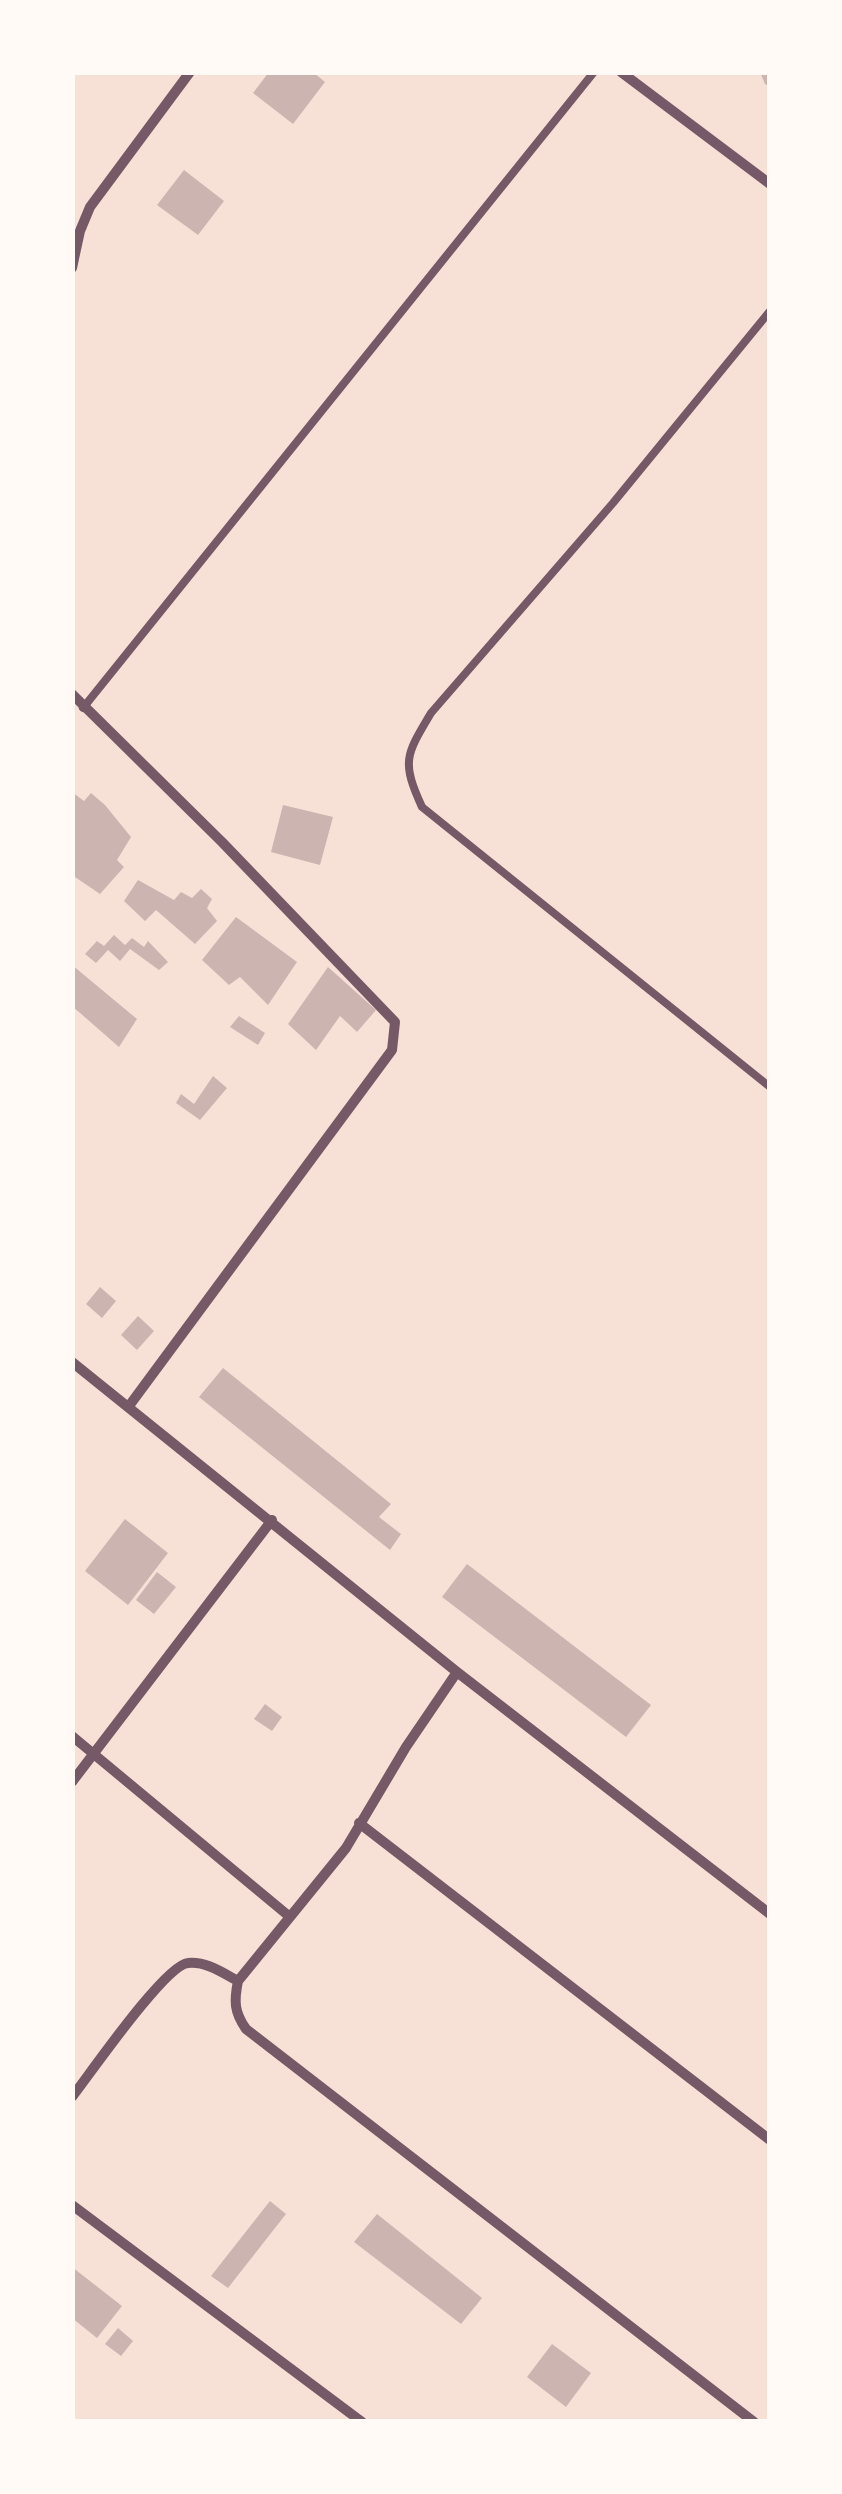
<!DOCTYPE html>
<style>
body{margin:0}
#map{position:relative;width:842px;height:2494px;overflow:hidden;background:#f7e1d7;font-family:"Noto Sans",sans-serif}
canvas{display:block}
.frame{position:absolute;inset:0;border:75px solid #fffaf5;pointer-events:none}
</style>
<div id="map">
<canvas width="842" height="2494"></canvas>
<div class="frame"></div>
</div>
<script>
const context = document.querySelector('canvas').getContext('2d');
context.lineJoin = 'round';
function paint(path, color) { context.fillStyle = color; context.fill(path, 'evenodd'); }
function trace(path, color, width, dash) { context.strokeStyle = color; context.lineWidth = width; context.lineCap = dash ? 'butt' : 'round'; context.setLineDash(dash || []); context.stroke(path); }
paint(new Path2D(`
 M 269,72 L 313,72 L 325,82 L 293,124 L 253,93 Z
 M 760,72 L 770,72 L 770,87 L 765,84 Z
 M 184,170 L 224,201 L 198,235 L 157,205 Z
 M 72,792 L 84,801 L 91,793 L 105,805 L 131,837 L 117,860 L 124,867 L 100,894 L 72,875 Z
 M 283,805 L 333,817 L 320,865 L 271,852 Z
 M 138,880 L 174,900 L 181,892 L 192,898 L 201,889 L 212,899 L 207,908 L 217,921 L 195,944 L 156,910 L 145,921 L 124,901 Z
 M 236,917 L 297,962 L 268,1005 L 240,977 L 229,985 L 202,960 Z
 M 114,935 L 125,945 L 132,938 L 144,947 L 148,941 L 168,962 L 159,970 L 130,949 L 120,961 L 108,950 L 96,963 L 85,954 L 97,941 L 104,946 Z
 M 72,965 L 137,1019 L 119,1047 L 72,1006 Z
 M 328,967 L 376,1010 L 357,1032 L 340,1016 L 316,1050 L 288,1024 Z
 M 239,1016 L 265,1033 L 258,1045 L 230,1027 Z
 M 213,1076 L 227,1088 L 200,1120 L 176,1103 L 181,1094 L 194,1104 Z
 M 100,1287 L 116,1301 L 102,1318 L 86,1304 Z
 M 138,1316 L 154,1331 L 137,1350 L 121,1335 Z
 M 223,1368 L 391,1504 L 379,1517 L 401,1534 L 390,1550 L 199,1397 Z
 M 125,1519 L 168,1553 L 128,1605 L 85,1571 Z
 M 467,1564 L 651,1705 L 626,1737 L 442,1597 Z
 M 157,1572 L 176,1587 L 154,1614 L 136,1600 Z
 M 265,1704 L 282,1717 L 272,1731 L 254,1719 Z
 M 270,2201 L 286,2214 L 228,2288 L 211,2276 Z
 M 377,2214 L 482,2298 L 461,2324 L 354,2242 Z
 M 72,2267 L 122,2306 L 97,2338 L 72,2318 Z
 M 118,2328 L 133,2341 L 121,2356 L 105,2344 Z
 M 552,2344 L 591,2373 L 566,2407 L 527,2377 Z`), '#ccb4b1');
trace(new Path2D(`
 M 770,311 L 613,503 L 431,713 C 406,755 401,761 422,807 L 770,1087
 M 83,708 L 594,72`), '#755966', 8);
trace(new Path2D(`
 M 621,72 L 770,184
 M 72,268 L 80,231 L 90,207 L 190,72
 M 72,694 L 222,842 L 395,1022 L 392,1050 L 129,1406
 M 72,1362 L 457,1672 L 770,1914
 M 457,1672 L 406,1747 L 346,1848 L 238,1981 C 234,2001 234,2012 246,2029 L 754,2422
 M 72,1736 L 290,1917
 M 72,1782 L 272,1520
 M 359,1823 L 770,2140
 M 72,2097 C 90,2074 165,1965 188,1963 C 206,1961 223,1973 238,1981
 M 72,2205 L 362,2422`), '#755966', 10);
</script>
